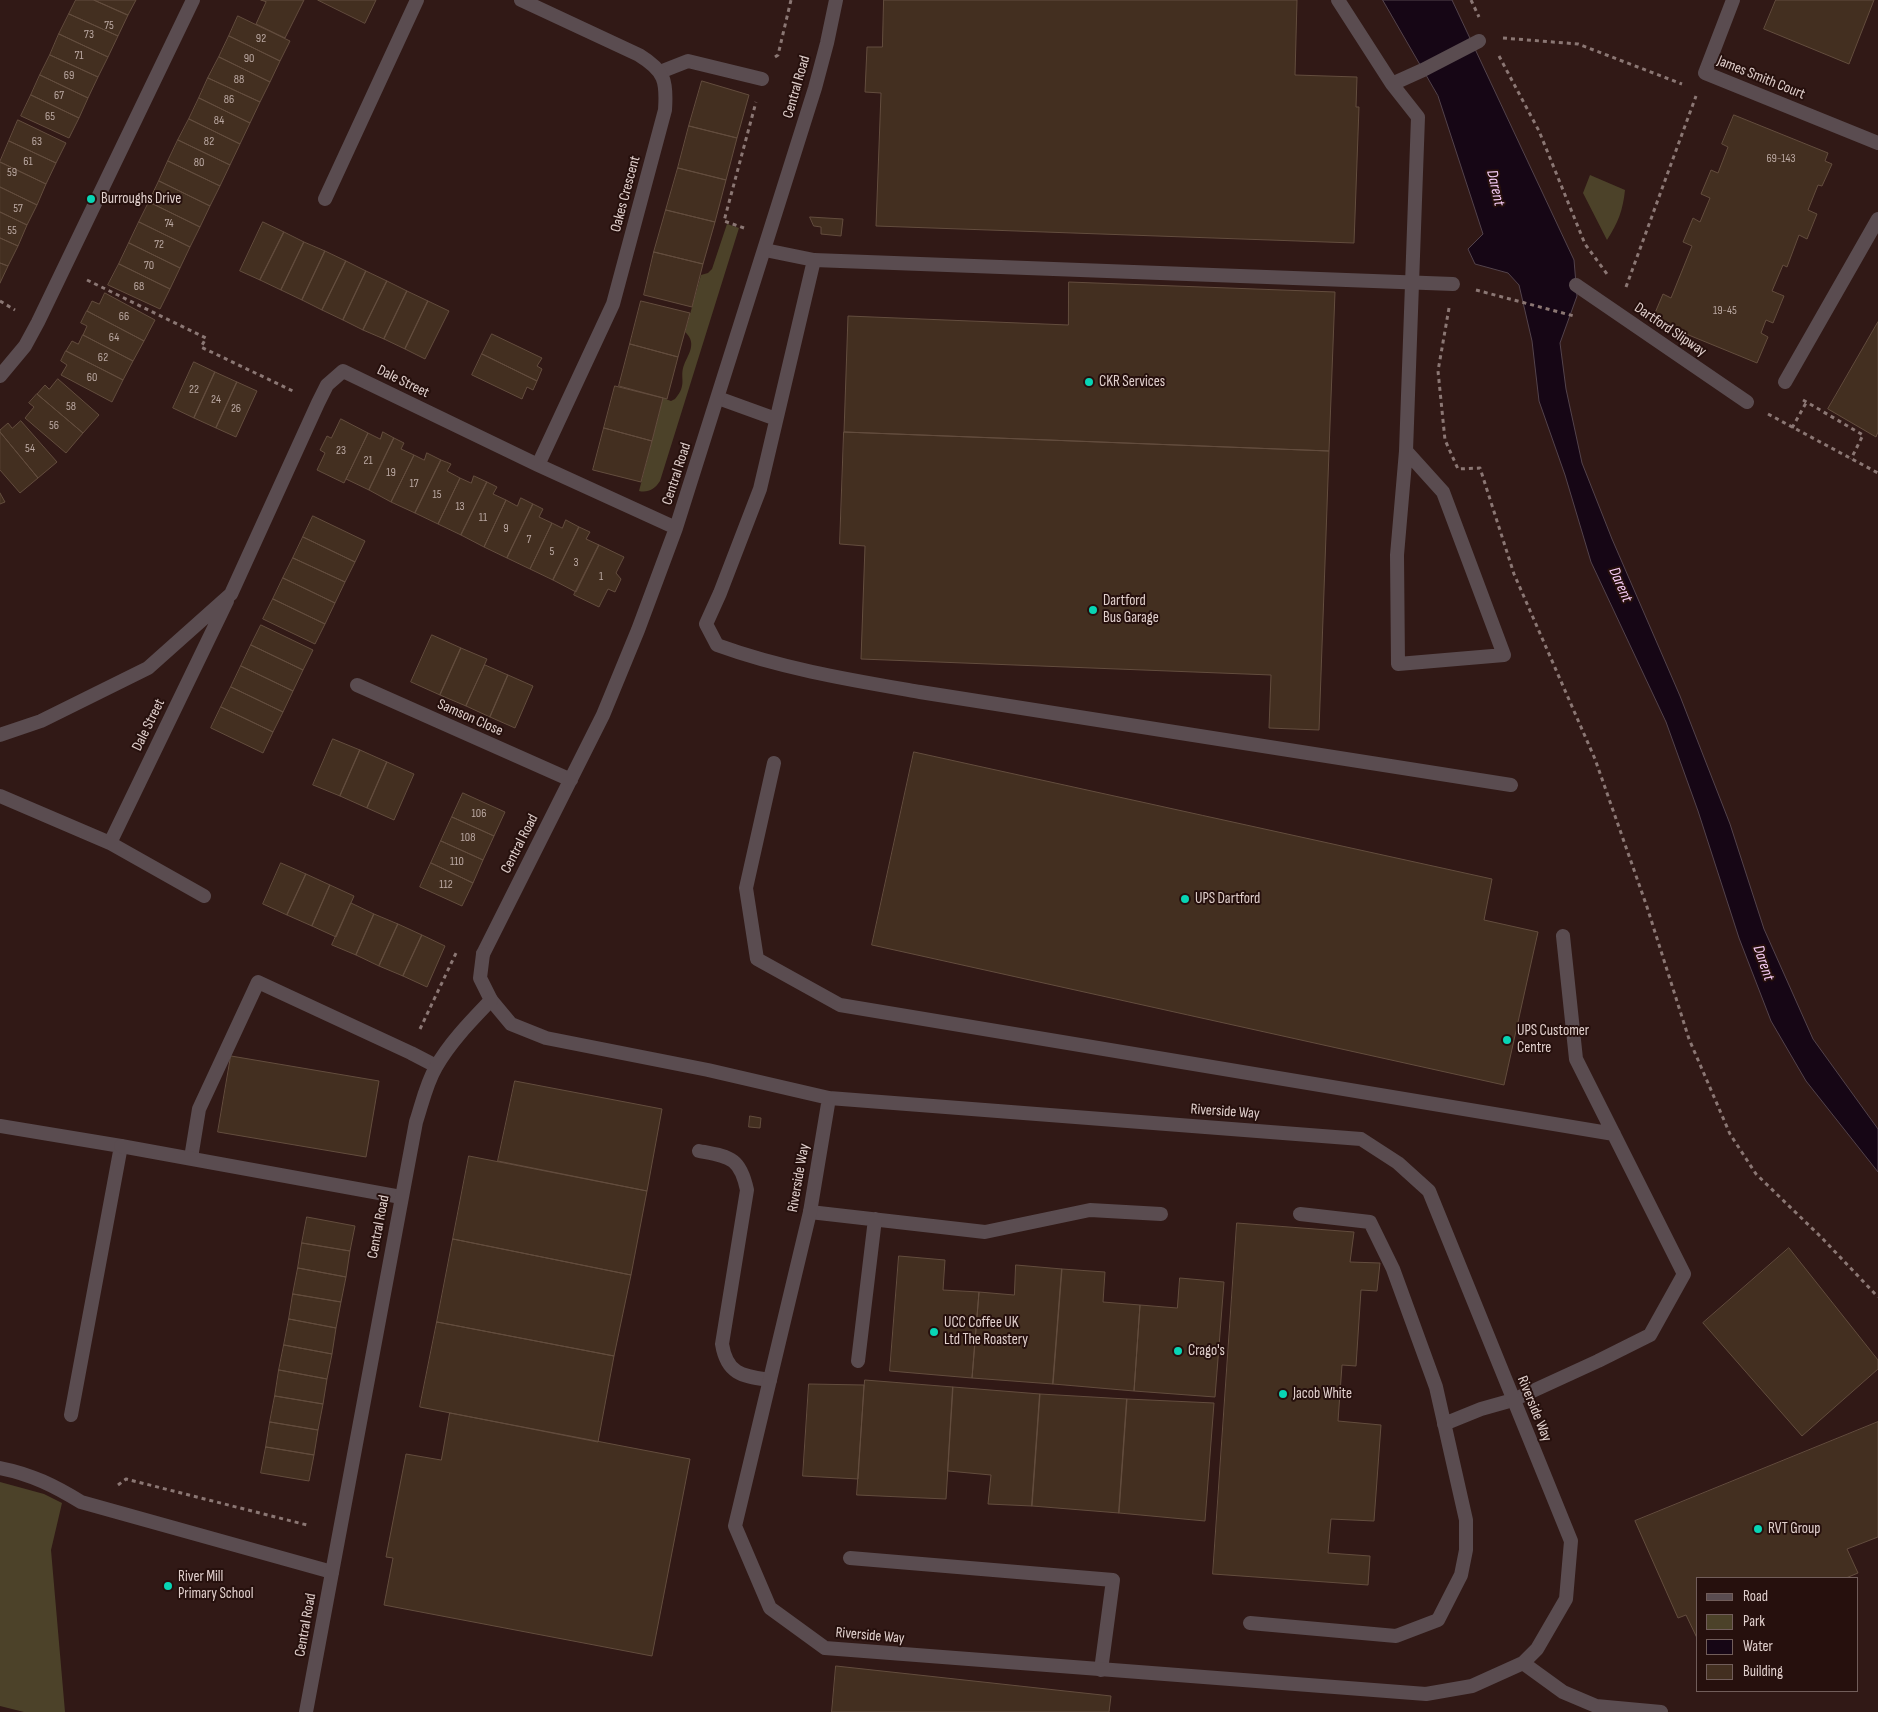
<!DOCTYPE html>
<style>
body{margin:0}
#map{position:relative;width:1878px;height:1712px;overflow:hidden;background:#311916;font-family:"Sofia Sans Condensed",sans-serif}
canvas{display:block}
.legend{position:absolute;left:1696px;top:1577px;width:162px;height:115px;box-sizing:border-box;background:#26100d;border:1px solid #715d5a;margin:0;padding:6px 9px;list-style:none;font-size:15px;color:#e1d0cd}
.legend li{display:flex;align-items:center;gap:10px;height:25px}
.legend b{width:25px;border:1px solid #715d5a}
</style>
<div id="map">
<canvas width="1878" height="1712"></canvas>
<ul class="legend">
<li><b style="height:6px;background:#5a4c50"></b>Road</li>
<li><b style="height:14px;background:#4c4229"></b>Park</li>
<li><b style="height:14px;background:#160615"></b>Water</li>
<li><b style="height:14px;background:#432f20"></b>Building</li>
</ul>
</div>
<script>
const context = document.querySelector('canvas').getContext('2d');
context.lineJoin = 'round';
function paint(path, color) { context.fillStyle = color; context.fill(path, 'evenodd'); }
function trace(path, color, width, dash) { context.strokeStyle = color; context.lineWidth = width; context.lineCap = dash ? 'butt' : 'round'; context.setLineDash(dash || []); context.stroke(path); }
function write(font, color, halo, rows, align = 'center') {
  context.font = font + ' "Sofia Sans Condensed",sans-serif'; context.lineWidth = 4; context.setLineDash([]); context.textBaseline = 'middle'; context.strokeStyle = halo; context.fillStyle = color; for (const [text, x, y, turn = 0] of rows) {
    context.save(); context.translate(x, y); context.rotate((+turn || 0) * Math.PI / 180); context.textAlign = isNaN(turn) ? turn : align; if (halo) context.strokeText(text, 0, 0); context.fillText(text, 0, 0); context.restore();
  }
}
paint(new Path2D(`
 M 1590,175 L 1625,190 C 1623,210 1618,223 1607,240 L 1583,193 Z
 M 727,224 L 739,228 L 660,481 C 655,489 648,493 639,491 L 663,398 L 671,401 L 675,399 C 688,384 679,378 684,365 C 689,353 697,343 685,332 L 701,275 L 708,273 L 712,269 Z
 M 0,1482 L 44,1494 L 62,1503 L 51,1550 L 65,1712 L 24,1712 L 0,1706 Z`), '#4c4229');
const water = new Path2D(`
 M 1383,0 L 1452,0 L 1574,260 L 1577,296 L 1560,343 L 1566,389 L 1582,463 L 1612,539 L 1680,696 L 1730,824 L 1764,929 L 1813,1039 L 1878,1129 L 1878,1172 L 1806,1081 L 1771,1021 L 1739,938 L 1698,811 L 1666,722 L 1591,562 L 1565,475 L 1539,401 L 1532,341 L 1519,285 L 1508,273 L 1475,264 L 1468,249 L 1483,234 L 1438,96 Z`);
paint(water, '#160615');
trace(water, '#53434c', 1);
const building = new Path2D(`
 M 76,0 L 94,0 L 128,15 L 118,36 L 69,14 Z
 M 94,0 L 136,0 L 128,15 Z
 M 261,0 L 304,0 L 285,38 L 256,24 L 266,2 Z
 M 318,0 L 376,0 L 365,23 Z
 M 884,0 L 1297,0 L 1295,75 L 1357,77 L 1356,107 L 1359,107 L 1354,243 L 876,226 L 881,93 L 865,92 L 867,47 L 882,47 Z
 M 1776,0 L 1874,0 L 1849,64 L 1764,29 Z
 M 69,14 L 118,36 L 108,57 L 59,34 Z
 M 238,16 L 290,41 L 280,61 L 229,36 Z
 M 59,34 L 108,57 L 98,77 L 50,55 Z
 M 229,36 L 280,61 L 270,82 L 219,57 Z
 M 50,55 L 98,77 L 88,98 L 40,75 Z
 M 219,57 L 270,82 L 260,102 L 208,78 Z
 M 40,75 L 88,98 L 79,118 L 31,95 Z
 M 208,78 L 260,102 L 250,123 L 199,98 Z
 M 702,81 L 749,95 L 737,138 L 689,126 Z
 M 31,95 L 79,118 L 69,138 L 21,116 Z
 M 199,98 L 250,123 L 240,144 L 189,119 Z
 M 1734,115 L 1828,153 L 1825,161 L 1832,164 L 1822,186 L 1818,185 L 1808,210 L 1817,214 L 1807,239 L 1799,235 L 1787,267 L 1783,265 L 1772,291 L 1784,296 L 1773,323 L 1766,320 L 1761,333 L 1768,337 L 1757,363 L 1652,320 L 1663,294 L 1671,298 L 1692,246 L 1683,242 L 1693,218 L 1700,222 L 1710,198 L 1701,194 L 1711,170 L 1718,173 L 1728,147 L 1722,144 Z
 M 189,119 L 240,144 L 230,165 L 178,140 Z
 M 18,120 L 66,143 L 56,163 L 9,141 Z
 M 689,126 L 737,138 L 726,180 L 678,168 Z
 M 178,140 L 230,165 L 220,186 L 168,161 Z
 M 9,141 L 56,163 L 46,184 L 0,162 Z
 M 168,161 L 220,186 L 210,206 L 159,181 Z
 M 0,162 L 46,184 L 37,205 L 0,187 Z
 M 678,168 L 726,180 L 715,222 L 666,210 Z
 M 159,181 L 210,206 L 200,227 L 149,202 Z
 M 0,187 L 37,205 L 27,225 L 0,212 Z
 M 149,202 L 200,227 L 190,247 L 139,222 Z
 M 666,210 L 715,222 L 703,264 L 654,252 Z
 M 0,212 L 27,225 L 18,246 L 0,238 Z
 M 810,217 L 843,219 L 841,236 L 821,234 L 821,227 L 814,226 Z
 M 139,222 L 190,247 L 180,268 L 129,243 Z
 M 263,222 L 284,232 L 260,280 L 240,271 Z
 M 284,232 L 304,242 L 281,290 L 260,280 Z
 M 0,238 L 18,246 L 8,266 L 0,263 Z
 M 304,242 L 325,251 L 302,300 L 281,290 Z
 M 129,243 L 180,268 L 170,289 L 119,264 Z
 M 325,251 L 346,261 L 322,310 L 302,300 Z
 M 654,252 L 703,264 L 692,307 L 644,295 Z
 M 346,261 L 366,271 L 343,320 L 322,310 Z
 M 0,263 L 8,266 L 0,283 Z
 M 119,264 L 170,289 L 160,309 L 108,285 Z
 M 366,271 L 387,281 L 363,330 L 343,320 Z
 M 387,281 L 407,291 L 384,339 L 363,330 Z
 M 1069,282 L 1335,292 L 1329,451 L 844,432 L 848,316 L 1068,325 Z
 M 407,291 L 428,301 L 405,349 L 384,339 Z
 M 105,293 L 155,320 L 144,341 L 87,311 L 92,301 L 99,304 Z
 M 428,301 L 449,311 L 425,359 L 405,349 Z
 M 641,301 L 690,313 L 678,357 L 630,344 Z
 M 87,311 L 144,341 L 133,361 L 83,335 L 87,326 L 81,323 Z
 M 1878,322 L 1878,432 L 1876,437 L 1828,409 Z
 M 492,334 L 542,358 L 537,366 L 542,369 L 537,381 L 482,354 Z
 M 83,335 L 133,361 L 123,380 L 66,351 L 72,341 L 78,344 Z
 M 630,344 L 678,357 L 667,399 L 619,386 Z
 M 66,351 L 123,380 L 112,402 L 61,375 L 67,365 L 61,361 Z
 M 482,354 L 537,381 L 533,390 L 527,387 L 522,399 L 472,375 Z
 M 194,362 L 215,372 L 194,418 L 173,408 Z
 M 215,372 L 237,382 L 216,428 L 194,418 Z
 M 58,379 L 99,415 L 83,433 L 37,394 L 45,385 L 49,389 Z
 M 237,382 L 257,391 L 236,437 L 216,428 Z
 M 615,386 L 663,398 L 652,441 L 604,428 Z
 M 37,394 L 83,433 L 66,453 L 25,418 L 34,407 L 29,403 Z
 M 341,419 L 368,433 L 344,483 L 317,470 L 325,453 L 320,450 L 327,436 L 331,438 Z
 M 21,421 L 57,462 L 38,478 L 0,432 L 0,430 L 8,423 L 12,428 Z
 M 604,428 L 652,441 L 641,482 L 593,470 Z
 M 0,432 L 38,478 L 20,493 L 0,470 Z
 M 383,432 L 394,438 L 369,490 L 346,479 L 368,433 L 380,439 Z
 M 844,432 L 1329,451 L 1319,730 L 1269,728 L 1271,675 L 861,659 L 865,546 L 840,544 Z
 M 394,438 L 404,443 L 401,449 L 414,455 L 391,502 L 369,490 Z
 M 427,453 L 441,460 L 415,513 L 391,502 L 414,455 L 424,460 Z
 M 441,460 L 451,464 L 447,471 L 460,478 L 438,524 L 415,513 Z
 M 474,476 L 487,482 L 461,535 L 438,524 L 460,478 L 471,483 Z
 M 487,482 L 497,487 L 493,494 L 506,500 L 484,547 L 461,535 Z
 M 0,493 L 5,502 L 0,504 Z
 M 521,498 L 533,504 L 507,558 L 484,547 L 506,500 L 517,506 Z
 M 533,504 L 543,509 L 539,517 L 552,523 L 530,569 L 507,558 Z
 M 313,516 L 365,541 L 355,562 L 303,537 Z
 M 566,520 L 579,527 L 553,580 L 530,569 L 552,523 L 562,528 Z
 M 579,527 L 590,532 L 586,539 L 599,545 L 576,592 L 553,580 Z
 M 303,537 L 355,562 L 345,582 L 293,558 Z
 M 599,545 L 624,557 L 616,573 L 621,579 L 615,592 L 608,589 L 599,607 L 574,595 Z
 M 293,558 L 345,582 L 335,603 L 283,578 Z
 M 283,578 L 335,603 L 325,624 L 273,599 Z
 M 273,599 L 325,624 L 315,644 L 263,619 Z
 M 261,625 L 313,650 L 303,670 L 251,645 Z
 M 432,635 L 461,648 L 440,695 L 411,682 Z
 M 251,645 L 303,670 L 293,691 L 241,666 Z
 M 461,648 L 487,659 L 466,706 L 440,695 Z
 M 485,665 L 508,675 L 490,717 L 466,706 Z
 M 241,666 L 293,691 L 283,712 L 231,687 Z
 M 508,675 L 533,686 L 515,728 L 490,717 Z
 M 231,687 L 283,712 L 273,732 L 221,707 Z
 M 221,707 L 273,732 L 263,753 L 211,728 Z
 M 333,739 L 360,750 L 340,796 L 313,785 Z
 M 360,750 L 387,762 L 367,808 L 340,796 Z
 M 914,752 L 1492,879 L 1484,920 L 1538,932 L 1504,1085 L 872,945 Z
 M 387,762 L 414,774 L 394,820 L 367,808 Z
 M 463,793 L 505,812 L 494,836 L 452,817 Z
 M 452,817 L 494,836 L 483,860 L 441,841 Z
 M 441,841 L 483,860 L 473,883 L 431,863 Z
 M 281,863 L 306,874 L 287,915 L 263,904 Z
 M 431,863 L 473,883 L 462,906 L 420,887 Z
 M 306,874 L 330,885 L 312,926 L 287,915 Z
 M 330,885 L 354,896 L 336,937 L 312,926 Z
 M 351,903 L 374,914 L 356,955 L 332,945 Z
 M 374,914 L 398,924 L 379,966 L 356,955 Z
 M 398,924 L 422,935 L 403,976 L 379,966 Z
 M 422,935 L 445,946 L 427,987 L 403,976 Z
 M 231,1056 L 379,1081 L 366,1157 L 218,1132 Z
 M 515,1081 L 662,1109 L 647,1191 L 498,1161 Z
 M 750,1116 L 761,1118 L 760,1128 L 749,1127 Z
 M 469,1156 L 647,1191 L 631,1275 L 453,1239 Z
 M 307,1217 L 355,1226 L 350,1251 L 302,1243 Z
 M 1237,1223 L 1354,1232 L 1350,1262 L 1380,1263 L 1377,1291 L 1361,1290 L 1356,1366 L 1342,1365 L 1338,1421 L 1381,1425 L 1374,1521 L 1331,1519 L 1328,1553 L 1370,1556 L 1368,1585 L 1213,1574 Z
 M 453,1239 L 631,1275 L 614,1356 L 437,1322 Z
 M 302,1243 L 350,1251 L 346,1277 L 298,1268 Z
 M 1789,1248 L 1878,1360 L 1878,1369 L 1802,1436 L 1703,1323 Z
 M 899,1256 L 945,1260 L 943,1290 L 979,1292 L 972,1378 L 890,1371 Z
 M 1016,1265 L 1062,1269 L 1053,1384 L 972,1378 L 979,1292 L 1014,1295 Z
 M 298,1268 L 346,1277 L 341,1302 L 293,1294 Z
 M 1062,1269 L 1105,1272 L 1103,1302 L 1140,1305 L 1134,1391 L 1053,1384 Z
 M 1180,1278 L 1224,1282 L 1215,1397 L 1134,1391 L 1140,1305 L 1177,1308 Z
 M 293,1294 L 341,1302 L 336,1328 L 289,1319 Z
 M 289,1319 L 336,1328 L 332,1354 L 284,1345 Z
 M 437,1322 L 614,1356 L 598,1442 L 420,1407 Z
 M 284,1345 L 332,1354 L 327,1379 L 279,1370 Z
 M 279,1370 L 327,1379 L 323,1404 L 275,1396 Z
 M 865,1380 L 953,1387 L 946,1499 L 857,1495 Z
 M 809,1384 L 864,1385 L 858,1479 L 803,1476 Z
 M 953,1387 L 1040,1394 L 1032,1506 L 988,1504 L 991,1475 L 948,1471 Z
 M 1040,1394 L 1127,1399 L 1119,1513 L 1032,1506 Z
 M 275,1396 L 323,1404 L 318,1430 L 270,1422 Z
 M 1127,1399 L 1214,1403 L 1205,1521 L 1119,1513 Z
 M 450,1413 L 690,1459 L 652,1656 L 384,1605 L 393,1558 L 386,1557 L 406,1454 L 441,1460 Z
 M 270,1422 L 318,1430 L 314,1455 L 266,1447 Z
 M 1878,1422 L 1878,1537 L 1847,1549 L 1858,1573 L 1846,1578 L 1697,1578 L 1697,1638 L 1686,1615 L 1678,1618 L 1635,1521 Z
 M 266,1447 L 314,1455 L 309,1481 L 261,1473 Z
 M 836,1666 L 1111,1696 L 1109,1712 L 832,1712 Z`);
paint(building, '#432f20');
trace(building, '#634d3e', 1);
trace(new Path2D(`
 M 1471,0 L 1479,17
 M 1503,38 L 1578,44 L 1682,84
 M 1499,56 L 1539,131 L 1585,244 L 1607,274
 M 775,57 L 778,55 L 791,0
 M 744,228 L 724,221 L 756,102
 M 87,280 L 206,338 L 201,347 L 295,392
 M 1626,287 L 1696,96
 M 1476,290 L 1574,316
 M 0,301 L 15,310
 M 1449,308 L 1438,371 L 1445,440 L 1458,469 L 1480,468 L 1514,574 L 1595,759 L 1647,907 L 1689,1039 L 1730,1134 L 1756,1174 L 1821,1237 L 1878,1297
 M 1803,400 L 1863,435 L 1851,459
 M 1768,414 L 1878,473
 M 1792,428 L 1806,403
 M 420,1029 L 457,951
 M 118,1485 L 126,1479 L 307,1525`), '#8b7774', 3, [4, 4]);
trace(new Path2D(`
 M 1338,0 L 1392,84 L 1418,117 L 1406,451 L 1443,492 L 1504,655 L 1398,664 L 1397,555 L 1406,451
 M 660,72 L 688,61 L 762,79
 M 1392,84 L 1423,70 L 1479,41
 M 765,250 L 814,260 L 1453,284
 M 814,260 L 760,489 L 720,593 L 706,624 L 717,645 C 783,669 851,680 920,692 L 1511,785
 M 1576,285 L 1747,402
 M 718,398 L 776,419
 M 774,763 L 746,888 L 757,959 L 840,1005 L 1614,1134
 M 0,1126 L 121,1146 L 71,1415
 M 699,1151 C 730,1157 740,1157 747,1190 L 722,1344 C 727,1375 743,1376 770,1380
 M 191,1158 L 199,1109 L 258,982 L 411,1053 L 436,1066
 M 810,1212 L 985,1232 L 1090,1210 L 1161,1214
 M 858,1361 L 875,1219
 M 1444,1424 L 1481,1409 L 1513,1400 L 1598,1361 L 1650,1335 L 1684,1274 L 1576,1059 L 1563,936
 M 0,1468 C 31,1474 55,1486 81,1502 L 332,1572
 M 850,1558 L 1113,1580 L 1101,1670
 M 1250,1623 L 1396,1636 L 1438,1620 L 1461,1575 L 1466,1550 L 1466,1520 L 1436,1387 L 1393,1269 L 1370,1222 L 1300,1214`), '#5a4c50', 14);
trace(new Path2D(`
 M 521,0 L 639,55 C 665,71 667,81 665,110 L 613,304 L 538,465
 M 1733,0 L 1705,73 L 1878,143
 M 325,199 L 417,0
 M 0,376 L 25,346 L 38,322 L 193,0
 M 1785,382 L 1878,219
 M 357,685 L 571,780
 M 0,735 L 41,721 L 148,668 L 231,594 L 318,403 L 327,385 L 343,371 L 538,465 L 676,528
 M 0,796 L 110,843 L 227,601
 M 110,843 L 204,896
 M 483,954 L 603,715 L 638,630 L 676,528 L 815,88 L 827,43 L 836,0
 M 491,1000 L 511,1024 L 546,1038 L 708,1070 L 829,1098 L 1361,1139 L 1398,1163 L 1429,1191 L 1571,1541 L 1566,1599 L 1537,1649 L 1523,1663
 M 829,1098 L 810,1212 L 735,1526 L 770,1608 L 825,1648 L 1426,1694 L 1472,1686 L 1523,1663 L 1563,1692 L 1596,1706 L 1661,1712
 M 121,1146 L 401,1197`), '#5a4c50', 14);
trace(new Path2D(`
 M 306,1712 L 416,1122 C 422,1104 426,1084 436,1067 C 450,1042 472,1020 491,1000 L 480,978 L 483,954`), '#5a4c50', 14);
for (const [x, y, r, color] of [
 [91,199,5,"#08d5b5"],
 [1089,382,5,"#08d5b5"],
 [1093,610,5,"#08d5b5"],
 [1185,899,5,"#08d5b5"],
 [1507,1040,5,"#08d5b5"],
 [934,1332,5,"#08d5b5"],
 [1178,1351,5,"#08d5b5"],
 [1283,1394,5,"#08d5b5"],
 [1758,1529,5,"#08d5b5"],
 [168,1586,5,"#08d5b5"]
]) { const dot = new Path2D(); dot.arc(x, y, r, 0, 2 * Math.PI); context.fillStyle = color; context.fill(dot); trace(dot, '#26100d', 2); }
write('12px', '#baa8a2', null, [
 ["75",109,26],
 ["73",89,35],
 ["92",261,39],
 ["71",79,56],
 ["90",249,59],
 ["69",69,76],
 ["88",239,80],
 ["67",59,96],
 ["86",229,100],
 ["65",50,117],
 ["84",219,121],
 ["63",37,142],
 ["82",209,142],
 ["69-143",1781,159],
 ["61",28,162],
 ["80",199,163],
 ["59",12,173],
 ["57",18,209],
 ["74",169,224],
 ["55",12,231],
 ["72",159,245],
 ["70",149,266],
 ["68",139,287],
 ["19-45",1725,311],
 ["66",124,317],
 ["64",114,338],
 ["62",103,358],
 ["60",92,378],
 ["22",194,390],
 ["24",216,400],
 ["58",71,407],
 ["26",236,409],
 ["56",54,426],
 ["54",30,449],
 ["23",341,451],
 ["21",368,461],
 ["19",391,473],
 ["17",414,484],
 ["15",437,495],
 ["13",460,507],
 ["11",483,518],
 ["9",506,529],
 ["7",529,540],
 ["5",552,552],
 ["3",576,563],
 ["1",601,577],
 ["106",479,814],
 ["108",468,838],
 ["110",457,862],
 ["112",446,885]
]);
write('15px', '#e1d0cd', '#26100d', [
 ["James Smith Court",1761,78,22],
 ["Central Road",797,87,-74],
 ["Oakes Crescent",626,194,-75],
 ["Dartford Slipway",1670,330,34],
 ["Dale Street",403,382,26],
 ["Central Road",677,474,-72],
 ["Samson Close",470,718,24],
 ["Dale Street",149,725,-64],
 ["Central Road",520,844,-63],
 ["Riverside Way",1225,1112,4],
 ["Riverside Way",799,1178,-80],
 ["Central Road",379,1227,-79],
 ["Riverside Way",1534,1409,68],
 ["Central Road",306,1625,-80],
 ["Riverside Way",870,1636,5]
]);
write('15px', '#e1d0cd', '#26100d', [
 ["Burroughs Drive",101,199],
 ["CKR Services",1099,382],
 ["Dartford",1103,601],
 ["Bus Garage",1103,618],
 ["UPS Dartford",1195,899],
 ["UPS Customer",1517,1031],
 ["Centre",1517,1048],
 ["UCC Coffee UK",944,1323],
 ["Ltd The Roastery",944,1340],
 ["Crago's",1188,1351],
 ["Jacob White",1293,1394],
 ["RVT Group",1768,1529],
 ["River Mill",178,1577],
 ["Primary School",178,1594]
], 'left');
write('italic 16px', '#f6cbf4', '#26100d', [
 ["Darent",1495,188,77],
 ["Darent",1620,585,66],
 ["Darent",1763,963,71]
]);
</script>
